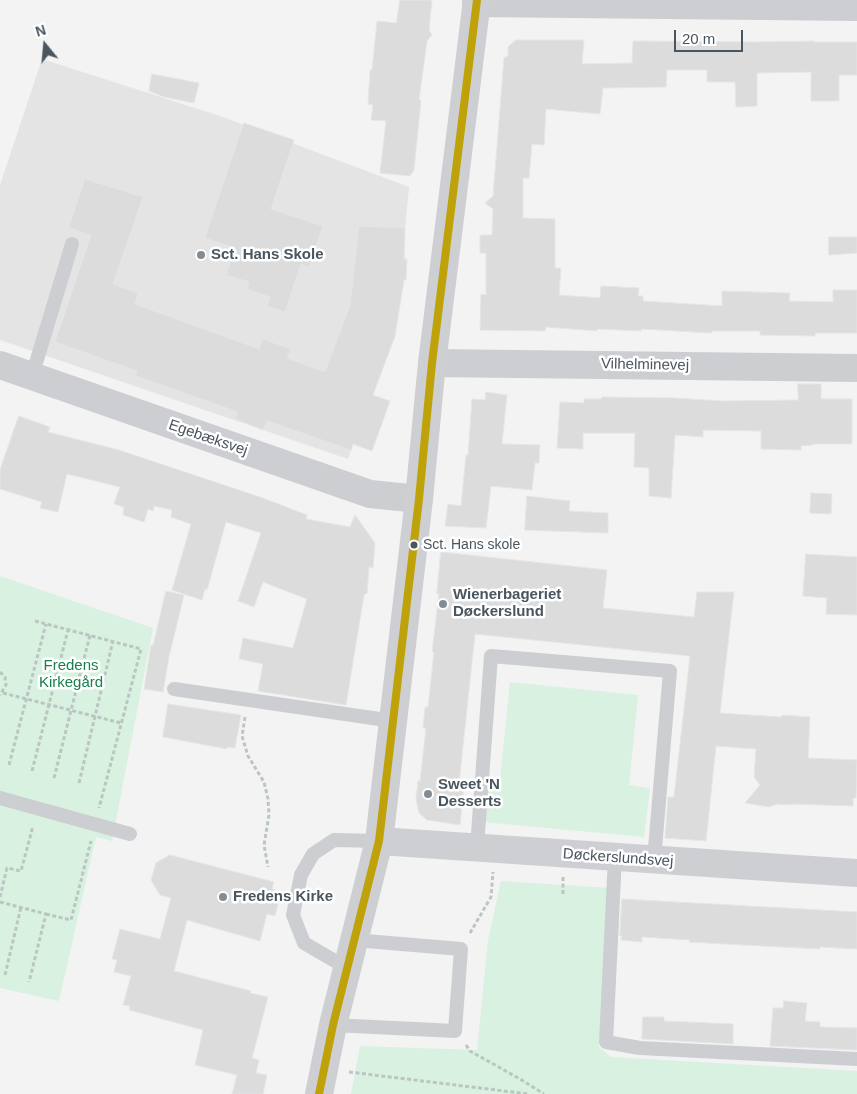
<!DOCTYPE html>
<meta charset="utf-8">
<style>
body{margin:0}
#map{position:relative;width:857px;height:1094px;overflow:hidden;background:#f3f3f3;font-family:Helvetica,sans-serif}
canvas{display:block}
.north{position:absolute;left:20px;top:20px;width:50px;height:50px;-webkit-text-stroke:4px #fff;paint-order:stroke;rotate:343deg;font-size:14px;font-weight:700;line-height:20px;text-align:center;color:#49555f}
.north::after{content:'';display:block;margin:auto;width:18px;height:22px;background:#49555f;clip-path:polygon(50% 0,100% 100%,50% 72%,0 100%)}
.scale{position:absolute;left:674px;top:30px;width:69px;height:22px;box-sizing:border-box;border:2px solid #49555f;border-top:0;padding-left:6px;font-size:15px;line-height:18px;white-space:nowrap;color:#49555f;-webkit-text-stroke:4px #fff;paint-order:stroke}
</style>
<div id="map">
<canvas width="857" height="1094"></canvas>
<div class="north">N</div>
<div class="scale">20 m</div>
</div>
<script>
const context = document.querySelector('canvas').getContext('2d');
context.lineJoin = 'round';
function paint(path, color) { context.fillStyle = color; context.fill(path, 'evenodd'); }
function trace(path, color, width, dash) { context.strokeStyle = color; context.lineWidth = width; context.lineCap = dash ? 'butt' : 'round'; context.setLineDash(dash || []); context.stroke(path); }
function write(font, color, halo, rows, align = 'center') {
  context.font = font + ' Helvetica,sans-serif'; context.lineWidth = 5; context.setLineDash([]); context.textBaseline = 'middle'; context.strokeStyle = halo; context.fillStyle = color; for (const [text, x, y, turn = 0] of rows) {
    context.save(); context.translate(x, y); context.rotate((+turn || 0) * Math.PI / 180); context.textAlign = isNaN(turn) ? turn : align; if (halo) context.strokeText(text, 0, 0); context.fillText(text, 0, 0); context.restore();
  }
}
paint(new Path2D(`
 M 42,59 L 220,116 L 409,187 L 396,322 L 348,459 L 0,340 L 0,185 Z`), '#e5e4e5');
paint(new Path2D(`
 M 0,576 L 153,628 L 112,841 L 96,837 L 59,1001 L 0,988 Z
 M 510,682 L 638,695 L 629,785 L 650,788 L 644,837 L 482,822 L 487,779 L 500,780 Z
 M 501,881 L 610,888 L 599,1047 L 611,1057 L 857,1071 L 857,1094 L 351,1094 L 360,1046 L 477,1050 L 488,940 Z`), '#d8f1e1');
const building = new Path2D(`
 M 400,0 L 432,0 L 429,30 L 432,35 L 427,41 L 419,100 L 421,100 L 414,170 L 410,176 L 380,173 L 386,121 L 371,120 L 373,105 L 368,104 L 370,70 L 372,70 L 377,21 L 396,23 Z
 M 516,40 L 584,40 L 582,64 L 632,63 L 633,41 L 754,42 L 814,41 L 814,42 L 857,42 L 857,75 L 839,75 L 839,101 L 811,101 L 811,72 L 757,73 L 757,106 L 736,107 L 735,82 L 707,82 L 707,70 L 667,70 L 666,87 L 603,88 L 600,114 L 546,109 L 544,145 L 532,144 L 529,178 L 523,178 L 523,218 L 555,219 L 555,268 L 561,268 L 559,295 L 600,298 L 601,286 L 639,288 L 638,296 L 643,296 L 643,301 L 722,306 L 722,291 L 790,293 L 789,301 L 833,302 L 833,290 L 857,290 L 857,333 L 815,333 L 815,336 L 760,335 L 760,331 L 712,331 L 712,333 L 641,329 L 641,331 L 597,329 L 597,331 L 546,327 L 545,331 L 480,330 L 481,294 L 486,295 L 486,253 L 480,253 L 480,235 L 492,235 L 493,209 L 485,203 L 493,196 L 504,58 L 508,56 L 508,47 Z
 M 152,74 L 199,83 L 194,103 L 164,97 L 149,91 Z
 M 244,123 L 294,140 L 271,209 L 323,226 L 309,267 L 301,264 L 285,312 L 267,306 L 270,297 L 247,289 L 249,282 L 226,275 L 235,248 L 205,238 Z
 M 85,179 L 143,197 L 113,284 L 138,293 L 135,304 L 259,349 L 263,339 L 291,349 L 287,358 L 325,372 L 350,305 L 359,226 L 405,228 L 404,259 L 407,259 L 406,280 L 404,280 L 395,336 L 373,395 L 390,401 L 372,451 L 353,444 L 351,450 L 267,421 L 263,430 L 235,419 L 238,412 L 136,376 L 137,371 L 55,342 L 91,235 L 69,228 Z
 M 829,237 L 857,237 L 857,253 L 829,255 Z
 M 798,384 L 821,384 L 821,399 L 852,399 L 852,444 L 813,444 L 813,445 L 801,446 L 801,450 L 761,449 L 761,431 L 703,430 L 703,437 L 675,435 L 671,498 L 649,496 L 649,468 L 634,467 L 635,433 L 583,433 L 583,449 L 557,448 L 560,402 L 584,403 L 584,399 L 601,399 L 602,397 L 675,398 L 722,401 L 798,400 Z
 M 486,392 L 507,395 L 502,444 L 540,445 L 539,463 L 535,463 L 532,490 L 491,486 L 486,528 L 445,526 L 448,504 L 461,506 L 466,455 L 468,455 L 472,399 L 485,400 Z
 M 19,416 L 50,427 L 48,432 L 119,450 L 263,498 L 307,515 L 306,519 L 350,527 L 355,515 L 375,543 L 373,568 L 369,567 L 367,593 L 364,595 L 346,705 L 258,691 L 263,664 L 239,659 L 243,638 L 293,648 L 307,599 L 263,582 L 254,607 L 238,601 L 261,533 L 226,522 L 207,590 L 205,589 L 202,600 L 172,590 L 191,524 L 171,517 L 172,510 L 154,506 L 153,511 L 148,509 L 144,522 L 123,515 L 124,507 L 114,504 L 120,487 L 67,474 L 58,512 L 40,508 L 42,502 L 0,489 L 0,470 Z
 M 811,493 L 832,494 L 831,514 L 810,513 Z
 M 527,496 L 570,501 L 569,511 L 608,513 L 608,533 L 525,530 Z
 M 441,552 L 607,570 L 603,608 L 694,617 L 697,592 L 734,592 L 720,713 L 781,717 L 783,715 L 810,717 L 808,758 L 857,760 L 856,798 L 853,798 L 853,806 L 791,804 L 791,805 L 777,804 L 769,807 L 745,803 L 760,785 L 754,777 L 756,749 L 716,746 L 706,841 L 665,838 L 668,797 L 674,797 L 690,656 L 475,634 L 459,784 L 464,785 L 460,825 L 427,820 L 419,813 L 416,799 L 418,781 L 420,781 L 426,728 L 423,728 L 425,707 L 428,707 L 434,652 L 432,652 L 439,594 L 437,594 Z
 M 806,554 L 857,557 L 857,615 L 826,614 L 827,598 L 803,596 Z
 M 166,591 L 184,595 L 169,657 L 163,692 L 144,689 L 151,645 L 153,645 Z
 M 168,704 L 241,715 L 235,748 L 227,747 L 227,749 L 163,737 Z
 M 170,855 L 274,882 L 272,889 L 281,892 L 275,916 L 267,914 L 260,941 L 187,920 L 174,971 L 251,991 L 250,993 L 268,997 L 252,1058 L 259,1060 L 256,1073 L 267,1075 L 263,1094 L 232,1094 L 237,1075 L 195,1065 L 203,1030 L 129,1010 L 130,1006 L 123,1005 L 131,976 L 114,972 L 117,960 L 112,959 L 120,929 L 160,939 L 171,898 L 160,895 L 151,880 L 156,863 Z
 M 622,899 L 857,912 L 857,949 L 820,947 L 820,949 L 724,944 L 689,942 L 690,940 L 642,937 L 642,942 L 621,940 L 622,936 L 620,936 Z
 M 784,1001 L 807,1003 L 805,1021 L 820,1022 L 820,1027 L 857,1028 L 857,1050 L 770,1046 L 773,1008 L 783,1008 Z
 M 643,1017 L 664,1017 L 664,1021 L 733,1024 L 733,1044 L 642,1039 Z`);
paint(building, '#dcdcdd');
trace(building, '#e4e5e6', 1);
trace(new Path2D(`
 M 35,621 L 141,649 L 99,808
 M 0,672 L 5,677 L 6,685 L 0,695
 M 3,693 L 121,723
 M 245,717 L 242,736 L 248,756 L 264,782 L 268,799 L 269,815 L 264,845 L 268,867
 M 9,765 L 46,624
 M 32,771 L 68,630
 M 54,778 L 90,635
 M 79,783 L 113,641
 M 563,894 L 563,877
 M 0,897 L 7,868 L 21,871 L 33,826
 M 0,902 L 46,914 L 29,982
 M 46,914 L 71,920 L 91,841
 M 470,933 L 491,897 L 493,872
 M 5,975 L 21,907
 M 466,1045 L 470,1051 L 520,1079 L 544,1094
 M 349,1072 L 529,1094`), '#bbc6c3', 3, [4, 2.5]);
trace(new Path2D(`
 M 32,376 L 72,244
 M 174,689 L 393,721
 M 0,798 L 130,834
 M 477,847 L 491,656 L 670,671 L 654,860
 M 615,857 L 606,1042 L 640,1048 L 857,1059
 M 347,968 L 304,943 L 293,915 L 301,875 L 313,854 L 334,840 L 379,841
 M 333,1025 L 455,1031 L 461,949 L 354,940`), '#ccced1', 14);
trace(new Path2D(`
 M 476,3 L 857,7
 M 432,363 L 857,368
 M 0,365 L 370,494 L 419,499`), '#ccced1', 28);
trace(new Path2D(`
 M 379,841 L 857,873
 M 319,1094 L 333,1025 L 379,841 L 419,499 L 432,363 L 477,0`), '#cdcfd2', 28);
trace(new Path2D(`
 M 319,1094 L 333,1025 L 379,841 L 419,499 L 432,363 L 477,0`), '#bfa20a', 8);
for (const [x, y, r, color] of [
 [201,255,5,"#848c93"],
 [414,545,4.5,"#49555f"],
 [443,604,5,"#848c93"],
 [428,794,5,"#848c93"],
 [223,897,5,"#848c93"]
]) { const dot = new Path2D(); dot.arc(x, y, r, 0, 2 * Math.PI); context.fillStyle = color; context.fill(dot); trace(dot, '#fff', 2); }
write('14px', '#49555f', '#fff', [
 ["Sct. Hans skole",423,545]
], 'left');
write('bold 15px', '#49555f', '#fff', [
 ["Sct. Hans Skole",211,255],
 ["Wienerbageriet",453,595],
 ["Døckerslund",453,612],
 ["Sweet 'N",438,785],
 ["Desserts",438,802],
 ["Fredens Kirke",233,897]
], 'left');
write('15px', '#49555f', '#fff', [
 ["Vilhelminevej",645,365,1],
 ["Egebæksvej",208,438,19],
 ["Døckerslundsvej",618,858,4]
]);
write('15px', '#19814b', '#fff', [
 ["Fredens",71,666],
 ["Kirkegård",71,683]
]);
</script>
